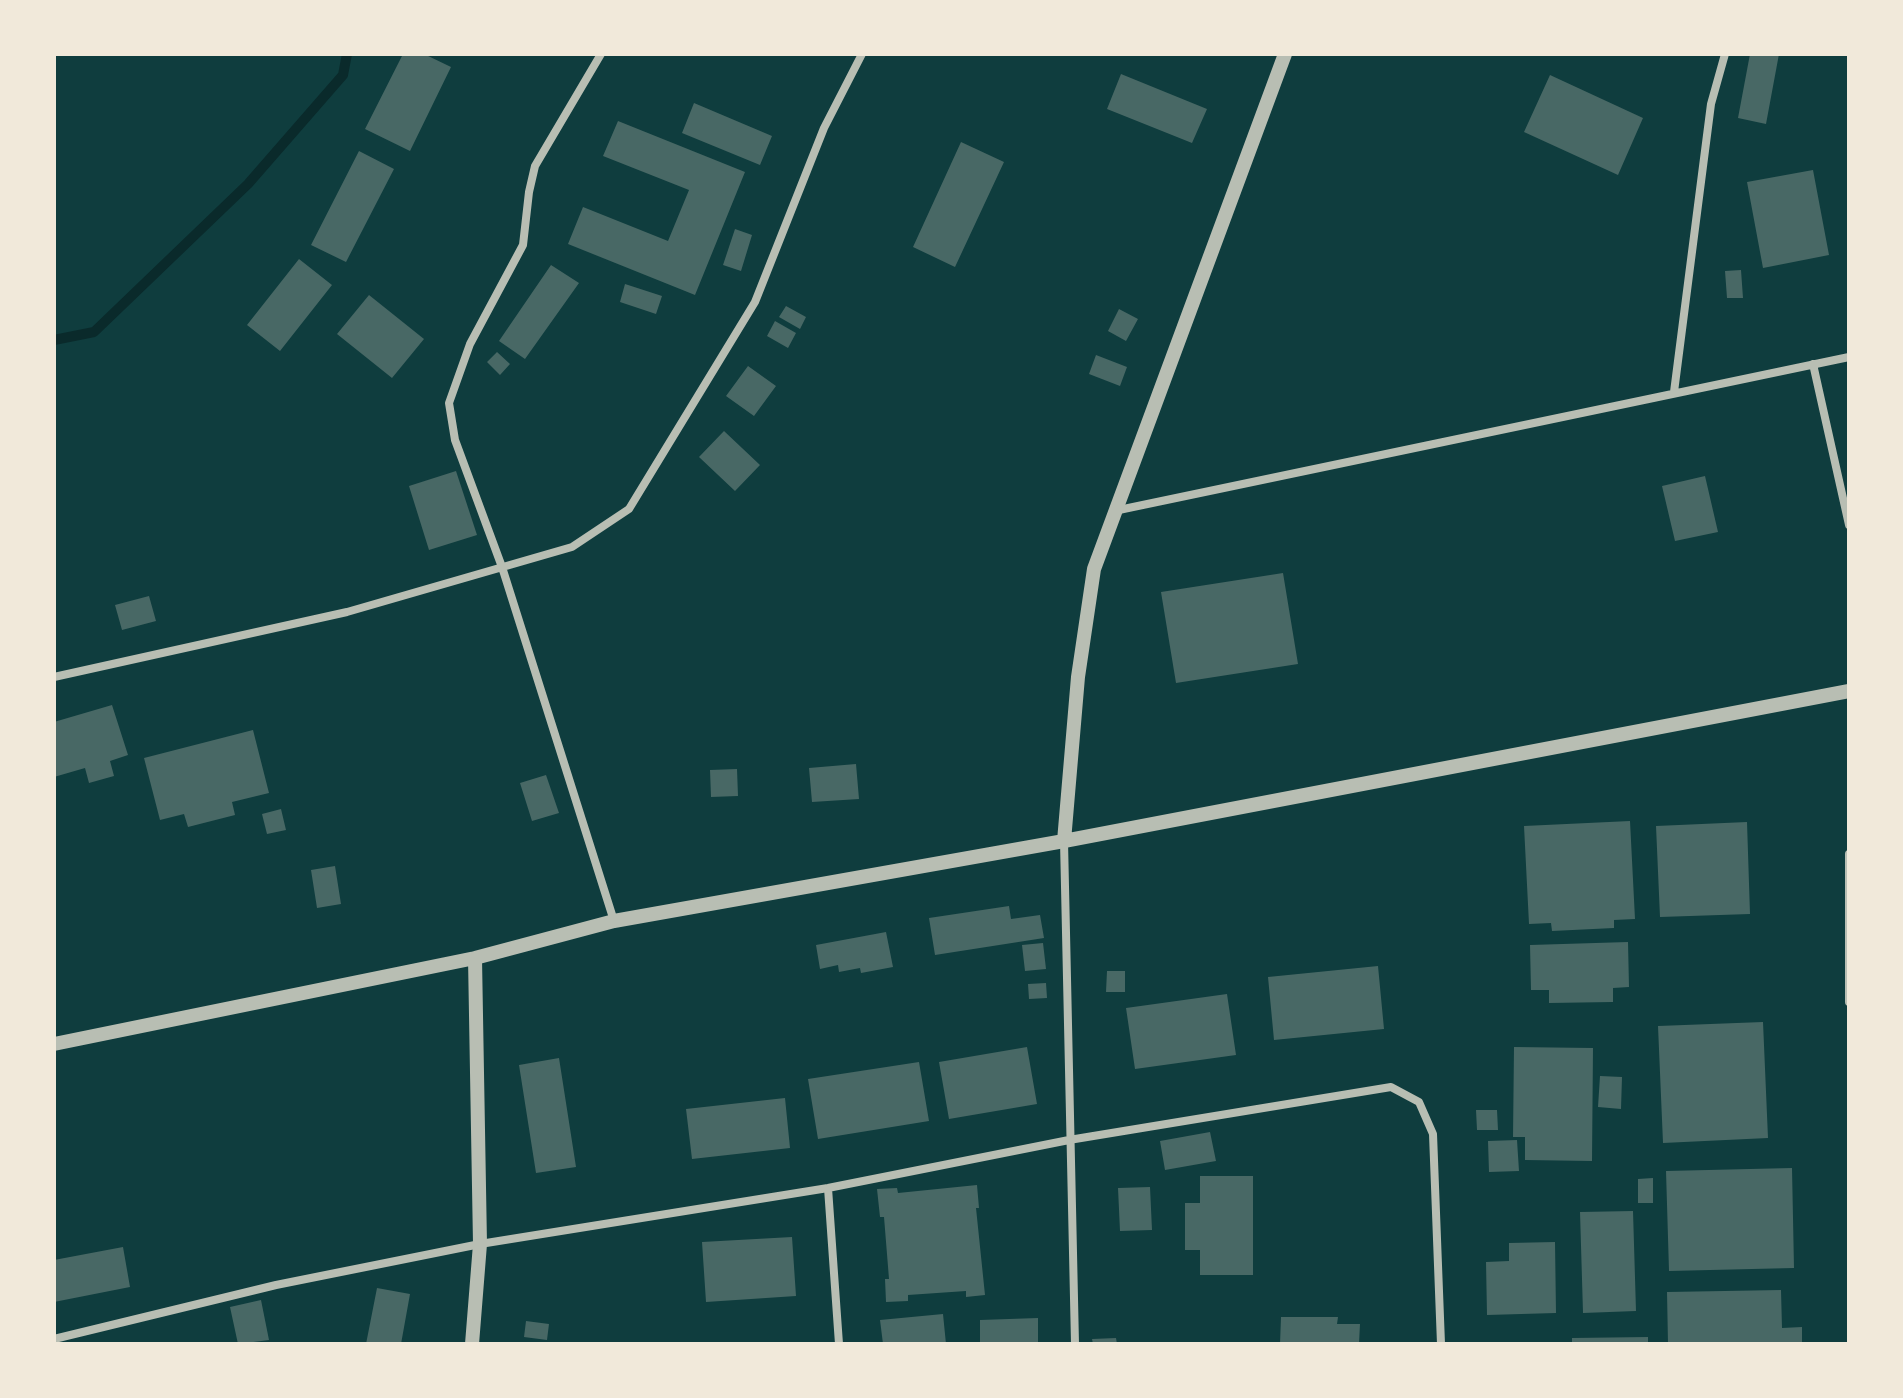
<!DOCTYPE html>
<style>
body{margin:0}
#map{position:relative;width:1903px;height:1398px;overflow:hidden;background:#0f3d3e;font-family:"IBM Plex Sans",sans-serif}
canvas{display:block}
.frame{position:absolute;inset:0;border:56px solid #f1e9da;pointer-events:none}
</style>
<div id="map">
<canvas width="1903" height="1398"></canvas>
<div class="frame"></div>
</div>
<script>
const context = document.querySelector('canvas').getContext('2d');
context.lineJoin = 'round';
function trace(path, color, width, dash) { context.strokeStyle = color; context.lineWidth = width; context.lineCap = dash ? 'butt' : 'round'; context.setLineDash(dash || []); context.stroke(path); }
function paint(path, color) { context.fillStyle = color; context.fill(path, 'evenodd'); }
trace(new Path2D(`
 M 54,340 L 94,332 L 248,184 L 343,75 L 347,54`), '#0a2a2b', 10);
paint(new Path2D(`
 M 403,54 L 424,54 L 451,67 L 410,151 L 365,129 Z
 M 1750,54 L 1779,54 L 1766,124 L 1738,118 Z
 M 1121,74 L 1207,109 L 1192,143 L 1107,109 Z
 M 1550,75 L 1643,118 L 1618,175 L 1524,132 Z
 M 694,103 L 772,136 L 760,165 L 682,133 Z
 M 618,121 L 745,172 L 695,295 L 568,244 L 583,207 L 668,241 L 689,190 L 603,156 Z
 M 961,142 L 1004,162 L 955,267 L 913,247 Z
 M 359,151 L 394,169 L 346,262 L 311,245 Z
 M 1813,170 L 1829,255 L 1763,268 L 1747,182 Z
 M 735,229 L 752,235 L 741,271 L 723,265 Z
 M 299,259 L 332,285 L 280,351 L 247,325 Z
 M 551,265 L 579,283 L 525,359 L 499,341 Z
 M 1741,270 L 1743,298 L 1727,298 L 1725,271 Z
 M 625,284 L 662,296 L 656,314 L 620,302 Z
 M 369,295 L 424,339 L 392,378 L 337,334 Z
 M 786,306 L 806,317 L 800,329 L 779,317 Z
 M 1119,309 L 1138,319 L 1126,341 L 1108,331 Z
 M 775,321 L 796,333 L 788,348 L 767,336 Z
 M 497,352 L 510,364 L 500,375 L 487,362 Z
 M 1096,355 L 1127,367 L 1120,386 L 1089,374 Z
 M 748,366 L 776,386 L 754,416 L 726,396 Z
 M 724,431 L 760,465 L 735,491 L 699,457 Z
 M 456,471 L 477,535 L 429,550 L 409,486 Z
 M 1705,476 L 1718,532 L 1675,541 L 1662,486 Z
 M 1283,573 L 1298,664 L 1176,683 L 1161,592 Z
 M 149,596 L 156,621 L 122,630 L 115,605 Z
 M 112,705 L 128,755 L 110,761 L 114,776 L 89,783 L 85,768 L 54,777 L 54,722 Z
 M 253,730 L 269,793 L 232,802 L 235,815 L 188,827 L 184,814 L 160,820 L 144,758 Z
 M 856,764 L 859,799 L 812,802 L 809,768 Z
 M 737,769 L 738,796 L 711,797 L 710,770 Z
 M 546,775 L 559,813 L 532,821 L 520,783 Z
 M 281,809 L 286,830 L 267,834 L 262,814 Z
 M 1630,821 L 1635,919 L 1614,920 L 1614,928 L 1552,931 L 1551,923 L 1529,924 L 1524,826 Z
 M 1747,822 L 1750,914 L 1660,917 L 1656,826 Z
 M 335,866 L 341,904 L 317,908 L 311,870 Z
 M 1009,906 L 1011,919 L 1040,915 L 1044,938 L 935,955 L 929,918 Z
 M 886,932 L 893,967 L 861,973 L 860,968 L 839,972 L 838,965 L 820,969 L 816,945 Z
 M 1628,942 L 1629,987 L 1613,988 L 1613,1002 L 1549,1003 L 1549,990 L 1531,990 L 1530,945 Z
 M 1043,943 L 1046,969 L 1025,971 L 1022,945 Z
 M 1378,966 L 1384,1029 L 1274,1040 L 1268,977 Z
 M 1107,971 L 1125,971 L 1125,992 L 1106,992 Z
 M 1046,983 L 1047,998 L 1029,999 L 1028,984 Z
 M 1227,994 L 1236,1055 L 1135,1069 L 1126,1008 Z
 M 1763,1022 L 1768,1138 L 1663,1143 L 1658,1026 Z
 M 1027,1047 L 1037,1104 L 949,1119 L 939,1062 Z
 M 1514,1047 L 1593,1048 L 1592,1161 L 1525,1160 L 1525,1137 L 1513,1137 Z
 M 559,1058 L 576,1167 L 536,1173 L 519,1065 Z
 M 919,1062 L 929,1121 L 818,1139 L 808,1079 Z
 M 1600,1076 L 1622,1077 L 1621,1109 L 1598,1107 Z
 M 785,1098 L 790,1148 L 692,1159 L 686,1109 Z
 M 1476,1110 L 1497,1110 L 1498,1130 L 1477,1130 Z
 M 1210,1132 L 1216,1161 L 1165,1170 L 1160,1141 Z
 M 1517,1140 L 1519,1171 L 1489,1172 L 1488,1141 Z
 M 1792,1168 L 1794,1268 L 1669,1271 L 1666,1171 Z
 M 1200,1176 L 1253,1176 L 1253,1275 L 1200,1275 L 1200,1250 L 1185,1250 L 1185,1203 L 1200,1203 Z
 M 1653,1178 L 1653,1203 L 1638,1203 L 1638,1179 Z
 M 977,1185 L 979,1208 L 976,1208 L 985,1295 L 966,1297 L 966,1291 L 908,1295 L 908,1301 L 886,1302 L 885,1279 L 889,1279 L 884,1217 L 880,1217 L 877,1189 L 897,1188 L 898,1193 Z
 M 1150,1187 L 1152,1230 L 1120,1231 L 1118,1188 Z
 M 1633,1211 L 1636,1311 L 1583,1313 L 1580,1212 Z
 M 792,1237 L 796,1296 L 706,1302 L 702,1242 Z
 M 1555,1242 L 1556,1313 L 1487,1315 L 1486,1262 L 1509,1261 L 1509,1243 Z
 M 123,1247 L 130,1287 L 54,1302 L 54,1260 Z
 M 377,1288 L 410,1294 L 401,1344 L 366,1344 Z
 M 1781,1290 L 1782,1328 L 1802,1327 L 1802,1344 L 1668,1344 L 1667,1292 Z
 M 261,1300 L 269,1340 L 238,1344 L 230,1307 Z
 M 943,1314 L 946,1344 L 883,1344 L 880,1320 Z
 M 1281,1317 L 1338,1317 L 1337,1324 L 1360,1324 L 1359,1344 L 1280,1344 Z
 M 1038,1318 L 1038,1344 L 980,1344 L 980,1320 Z
 M 526,1321 L 549,1324 L 547,1340 L 524,1337 Z
 M 1648,1337 L 1648,1344 L 1572,1344 L 1572,1338 Z
 M 1116,1338 L 1117,1344 L 1093,1344 L 1092,1339 Z`), '#486865');
trace(new Path2D(`
 M 601,54 L 535,166 L 529,192 L 523,245 L 470,344 L 449,403 L 455,440 L 502,567 L 614,921
 M 1813,364 L 1849,525
 M 1674,392 L 1711,104 L 1725,54
 M 1114,511 L 1849,357
 M 54,677 L 347,612 L 572,547 L 629,509 L 755,302 L 824,128 L 862,54
 M 1064,841 L 1075,1344
 M 1849,854 L 1849,1002
 M 828,1188 L 839,1344
 M 54,1339 L 276,1285 L 480,1244 L 828,1188 L 1069,1140 L 1391,1087 L 1419,1102 L 1433,1134 L 1441,1344`), '#b8beb3', 8);
trace(new Path2D(`
 M 1064,841 L 1078,677 L 1094,569 L 1285,54
 M 54,1044 L 475,958 L 614,921 L 1064,841 L 1849,691
 M 472,1344 L 480,1244 L 475,958`), '#b8beb3', 14);
</script>
